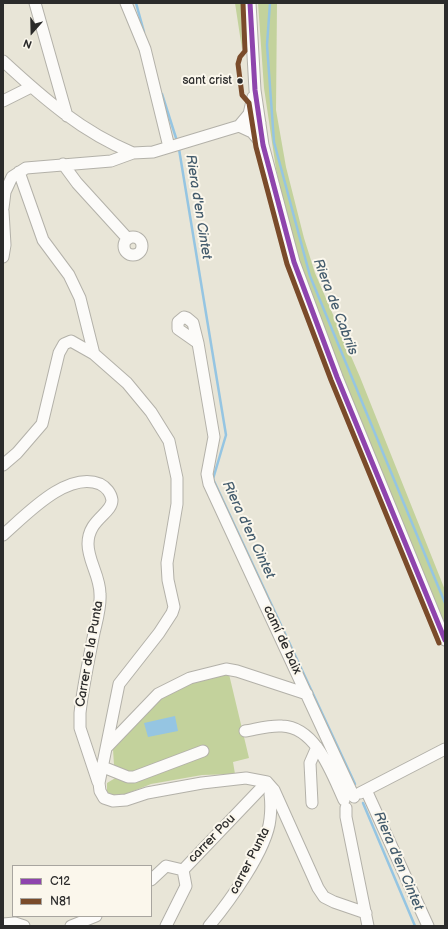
<!DOCTYPE html>
<meta charset="utf-8">
<style>
body{margin:0}
#map{position:relative;width:448px;height:929px;overflow:hidden;background:#e8e5d7;font-family:"Balsamiq Sans",sans-serif}
canvas{display:block}
.frame{position:absolute;inset:0;border:4px solid #2b2b2b;pointer-events:none}
.legend{position:absolute;left:12px;top:865px;width:140px;height:52px;box-sizing:border-box;background:#fbf7ec;border:1px solid #a8a59f;margin:0;padding:5px 7px;list-style:none;font-size:12px;color:#2b2b2b}
.legend li{display:flex;align-items:center;gap:8px;height:20px}
.legend b{width:20px;border:1px solid #a8a59f}
.north{position:absolute;left:12px;top:12px;width:40px;height:40px;-webkit-text-stroke:3px #fbf7ec;paint-order:stroke;rotate:200deg;font-size:11px;font-weight:700;line-height:16px;text-align:center;color:#2b2b2b}
.north::after{content:'';display:block;margin:auto;width:14px;height:18px;background:#2b2b2b;clip-path:polygon(50% 0,100% 100%,50% 72%,0 100%)}
</style>
<div id="map">
<canvas width="448" height="929"></canvas>
<div class="frame"></div>
<ul class="legend">
<li><b style="height:5px;background:#8e44ad"></b>C12</li>
<li><b style="height:5px;background:#7a4b2a"></b>N81</li>
</ul>
<div class="north">N</div>
</div>
<script>
const context = document.querySelector('canvas').getContext('2d');
context.lineJoin = 'round';
function paint(path, color) { context.fillStyle = color; context.fill(path, 'evenodd'); }
function trace(path, color, width, dash) { context.strokeStyle = color; context.lineWidth = width; context.lineCap = dash ? 'butt' : 'round'; context.setLineDash(dash || []); context.stroke(path); }
function write(font, color, halo, rows, align = 'center') {
  context.font = font + ' "Balsamiq Sans",sans-serif'; context.lineWidth = 4; context.setLineDash([]); context.textBaseline = 'middle'; context.strokeStyle = halo; context.fillStyle = color; for (const [text, x, y, turn = 0] of rows) {
    context.save(); context.translate(x, y); context.rotate((+turn || 0) * Math.PI / 180); context.textAlign = isNaN(turn) ? turn : align; if (halo) context.strokeText(text, 0, 0); context.fillText(text, 0, 0); context.restore();
  }
}
paint(new Path2D(`
 M 235,3 L 241,3 L 242,49 Z
 M 258,3 L 277,3 L 276,110 L 286,167 L 304,238 L 315,273 L 360,377 L 445,590 L 445,629 L 368,444 L 306,283 L 293,245 L 276,169 L 264,88 Z
 M 228,670 L 249,758 L 233,762 L 235,774 L 202,775 L 151,784 L 116,798 L 107,793 L 107,783 L 117,777 L 114,765 L 113,749 L 159,696 L 191,680 Z`), '#c3d29c');
paint(new Path2D(`
 M 175,716 L 178,731 L 148,737 L 144,723 Z`), '#95c5e2');
trace(new Path2D(`
 M 136,3 L 144,32
 M 270,3 L 267,45 L 274,142 L 310,276 L 445,603
 M 162,94 L 176,138
 M 179,149 L 226,435 L 213,479 L 355,784
 M 363,803 L 415,926`), '#95c5e2', 2.5);
const minor = new Path2D(`
 M 35,3 L 67,116
 M 126,3 L 145,49 L 169,147
 M 250,3 L 255,90 L 263,145 L 294,262 L 337,377 L 445,640
 M 3,61 C 43,98 82,132 133,153
 M 253,97 L 249,114 L 239,126 L 252,132 L 263,145
 M 3,101 L 31,87
 M 63,164 L 77,183 L 128,239
 M 19,172 L 43,240 L 69,275 L 80,298 L 94,354 L 127,383 L 151,412 L 169,441 L 177,478 L 177,504 L 167,563 L 168,580 L 174,607 L 172,613 L 159,633 L 119,684 L 99,783 L 100,791 L 104,798 L 113,801 L 126,800 L 147,793 L 202,783 L 246,778 L 267,782 L 274,790 L 318,888 L 324,897 L 334,902 L 366,913
 M 3,208 L 5,192 L 12,177 L 26,168 L 111,161 L 133,153 L 153,152 L 239,126 L 260,123
 M 3,211 L 5,245 L 3,257
 M124 246a9 9 0 1 1 18 0a9 9 0 1 1-18 0Z
 M 198,343 L 178,329 L 178,322 L 184,317 L 187,318 L 193,323 L 198,343 L 214,437 L 207,474 L 209,484 L 354,797
 M 3,465 L 17,453 L 42,424 L 59,353 L 64,344 L 71,341 L 94,354
 M 3,535 C 25,516 67,470 100,484 C 106,487 111,493 112,500 C 112,514 88,519 88,544 C 88,561 100,576 100,594 C 101,607 97,620 94,633 C 89,659 83,686 80,713 L 80,728 L 98,782
 M 245,731 C 257,729 270,725 282,726 C 316,727 332,774 344,800
 M 107,747 L 158,694 L 190,678 L 226,669 L 237,671 L 307,694
 M 103,767 L 128,777 L 134,777 L 203,751
 M 366,790 L 428,926
 M 360,793 L 445,749
 M 312,803 L 310,763 L 317,747
 M 346,808 L 346,817 L 368,926
 M 151,880 L 166,866 L 183,870
 M 3,924 L 15,923 L 24,926
 M 71,926 L 96,916
 M 166,926 L 186,886 L 183,870 L 267,782
 M 209,926 C 229,902 267,850 270,819 C 271,811 271,802 270,794 L 274,790`);
trace(minor, '#b3b1a9', 13);
trace(minor, '#fcfbf9', 11);
trace(new Path2D(`
 M 250,3 L 255,90 L 263,145 L 294,262 L 337,377 L 445,640`), '#8e44ad', 5);
trace(new Path2D(`
 M 243,3 L 245,51 L 240,57 L 238,64 L 242,95 L 249,103 L 256,147 L 287,264 L 331,380 L 439,643`), '#7a4b2a', 5);
for (const [x, y, r, color] of [
 [240,81,3.5,"#2b2b2b"]
]) { const dot = new Path2D(); dot.arc(x, y, r, 0, 2 * Math.PI); context.fillStyle = color; context.fill(dot); trace(dot, '#fbf7ec', 1.5); }
write('12px', '#2b2b2b', '#fbf7ec', [
 ["sant crist",232,81]
], 'right');
write('13px', '#2b2b2b', '#fbf7ec', [
 ["camí de baix",282,640,65],
 ["Carrer de la Punta",90,654,-80],
 ["carrer Pou",212,839,-46],
 ["carrer Punta",250,861,-63]
]);
write('italic 14px', '#445c6d', '#fbf7ec', [
 ["Riera d'en Cintet",198,207,81],
 ["Riera de Cabrils",335,307,69],
 ["Riera d'en Cintet",248,530,65],
 ["Riera d'en Cintet",398,861,67]
]);
</script>
